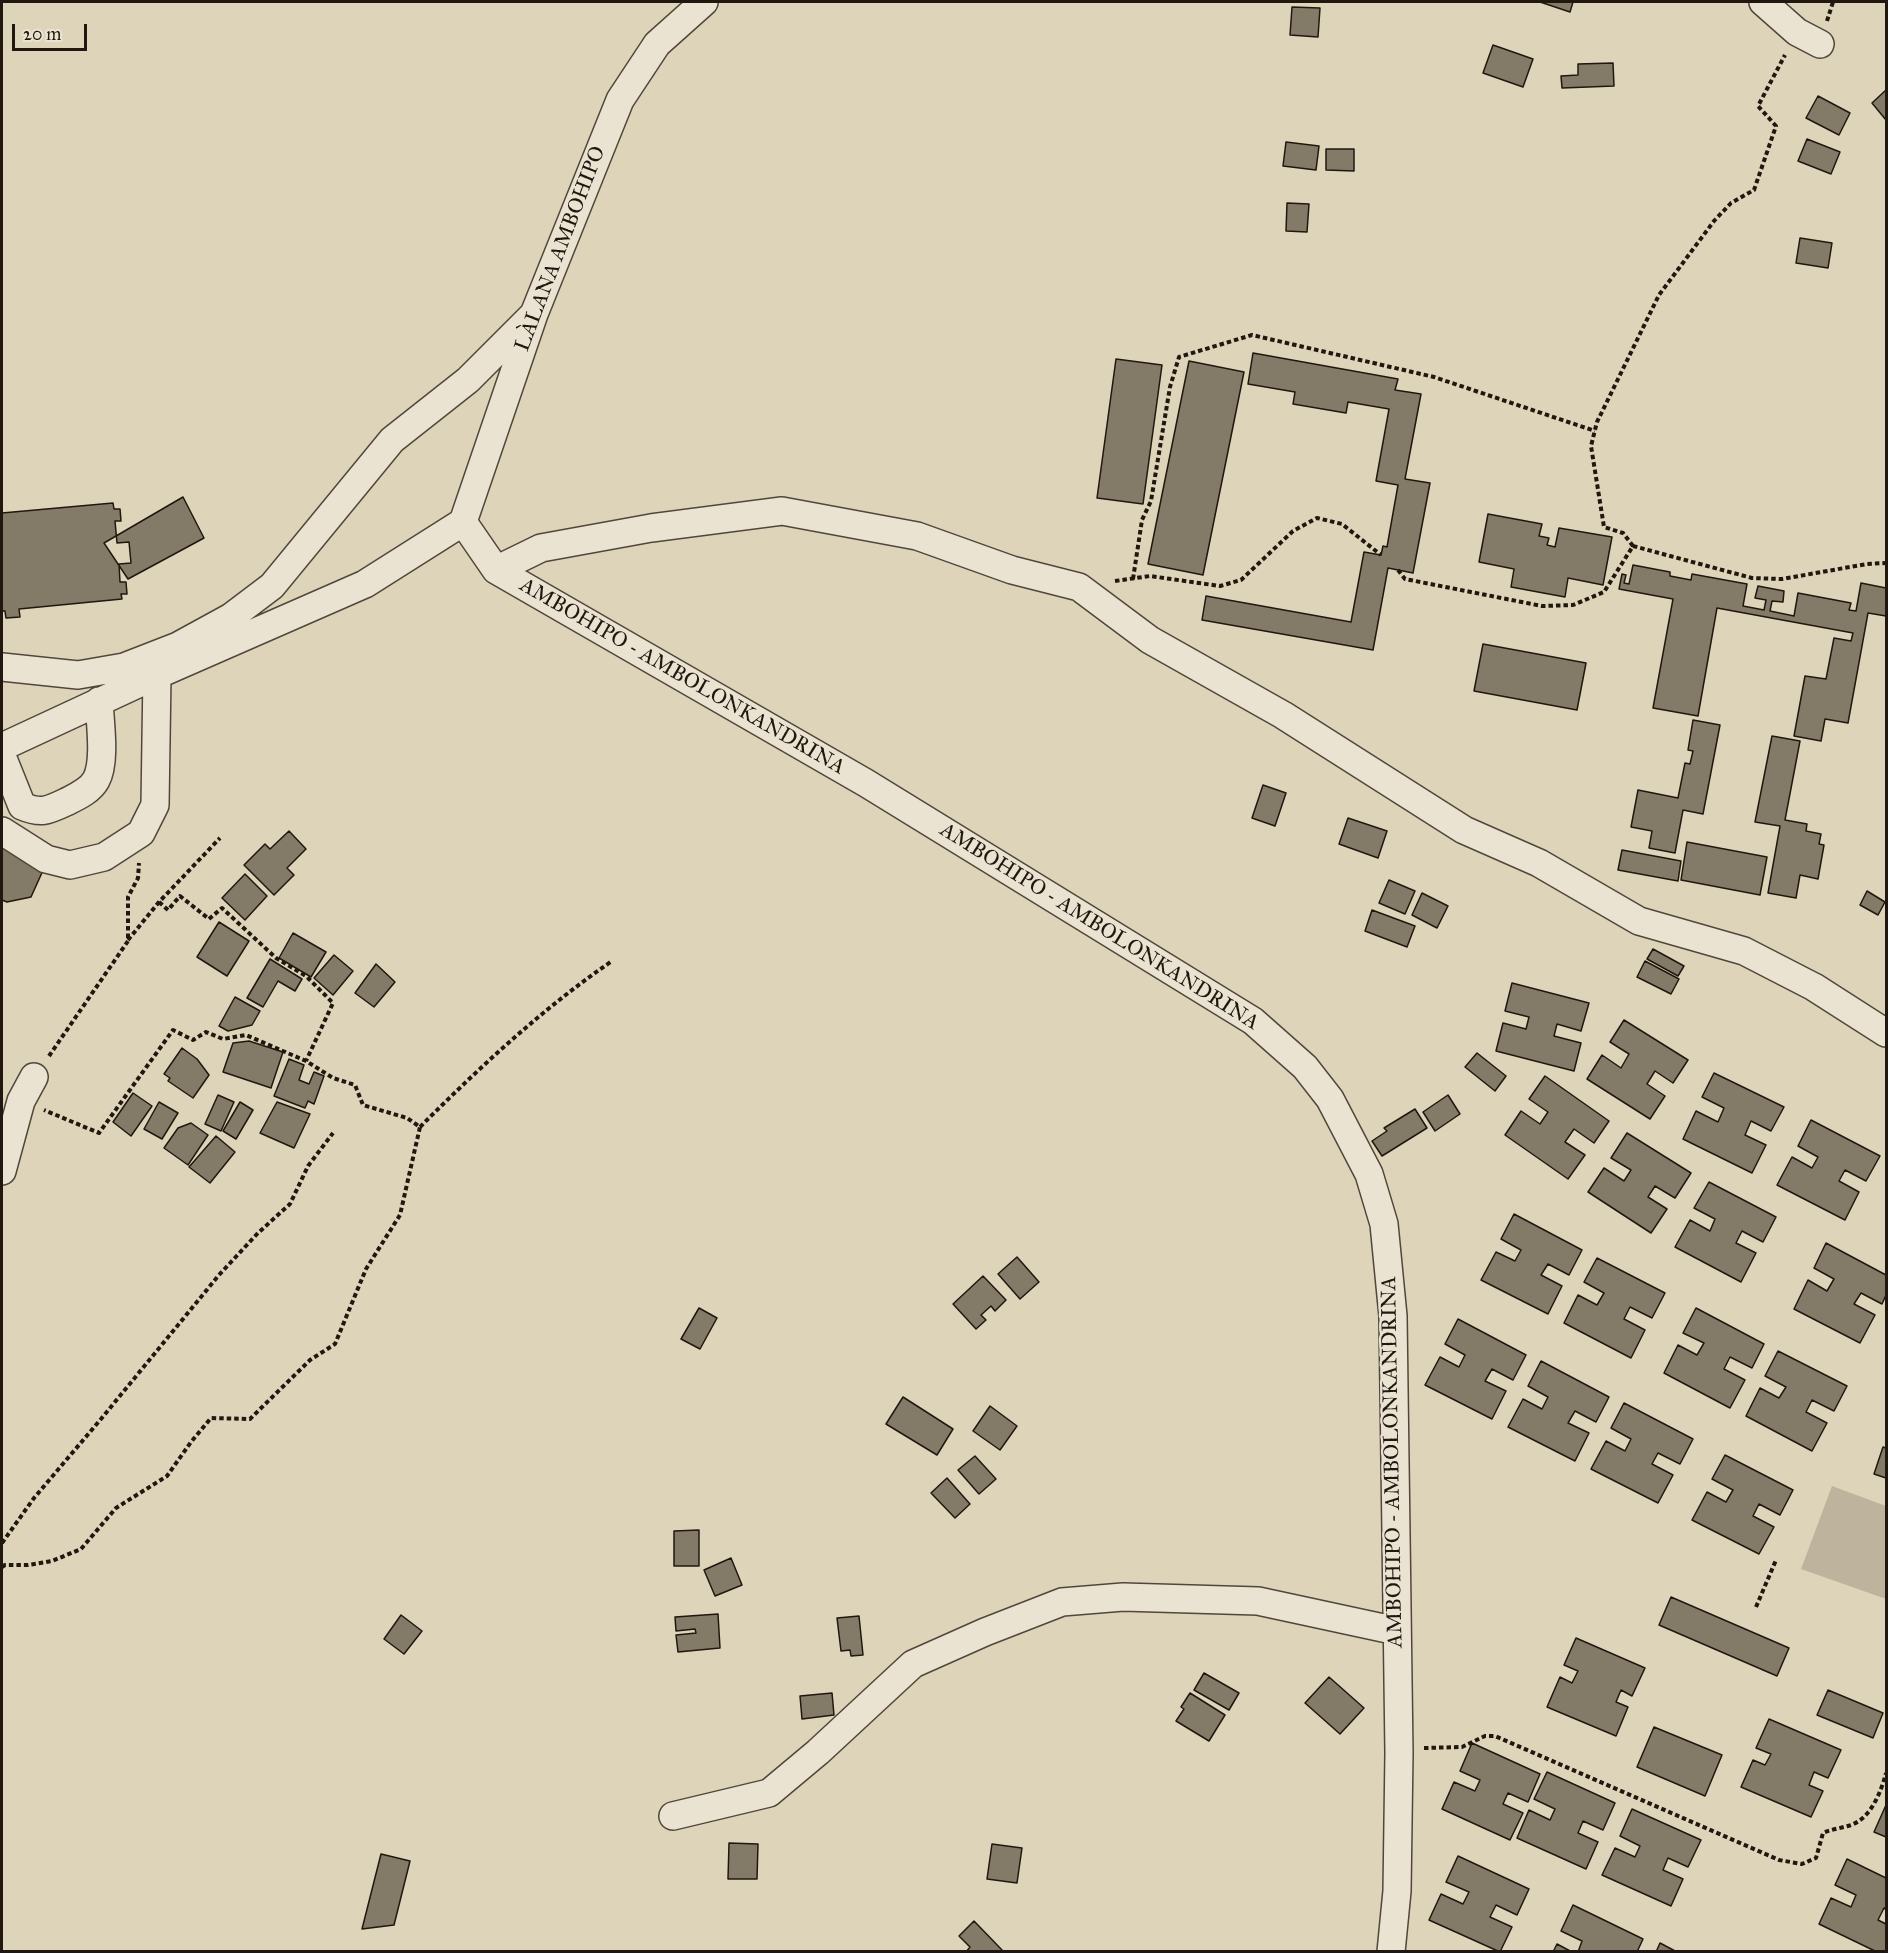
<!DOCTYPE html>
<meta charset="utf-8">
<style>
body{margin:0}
#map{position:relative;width:1888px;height:1953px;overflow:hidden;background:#ded4ba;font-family:"IM FELL Great Primer",serif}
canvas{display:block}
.frame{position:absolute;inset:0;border:3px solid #20180f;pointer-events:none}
.scale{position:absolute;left:12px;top:24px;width:75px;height:27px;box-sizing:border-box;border:3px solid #20180f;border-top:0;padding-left:8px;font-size:18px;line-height:21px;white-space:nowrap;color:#20180f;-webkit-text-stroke:4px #eae3d2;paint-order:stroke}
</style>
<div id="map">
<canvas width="1888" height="1953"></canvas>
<div class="frame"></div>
<div class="scale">20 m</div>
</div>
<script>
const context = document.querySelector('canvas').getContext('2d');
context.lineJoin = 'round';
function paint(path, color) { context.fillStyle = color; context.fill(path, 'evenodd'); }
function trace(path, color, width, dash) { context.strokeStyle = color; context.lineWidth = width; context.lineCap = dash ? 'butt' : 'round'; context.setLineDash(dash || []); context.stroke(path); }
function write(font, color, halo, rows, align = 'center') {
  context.font = font + ' "IM FELL Great Primer",serif'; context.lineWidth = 4.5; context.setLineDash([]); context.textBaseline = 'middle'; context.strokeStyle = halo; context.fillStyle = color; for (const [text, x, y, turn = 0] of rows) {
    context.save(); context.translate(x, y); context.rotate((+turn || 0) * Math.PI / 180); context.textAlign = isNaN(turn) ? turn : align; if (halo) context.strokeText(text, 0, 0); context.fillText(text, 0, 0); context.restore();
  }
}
paint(new Path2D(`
 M 1832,1486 L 1886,1506 L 1886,1599 L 1801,1569 Z`), '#beb49d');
const building = new Path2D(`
 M 1540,2 L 1573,2 L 1570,12 Z
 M 1292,7 L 1320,8 L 1318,37 L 1290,35 Z
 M 1493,45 L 1533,59 L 1523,87 L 1483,73 Z
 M 1613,63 L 1614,86 L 1562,88 L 1561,76 L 1578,75 L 1578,64 Z
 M 1886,90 L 1886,120 L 1872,103 Z
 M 1818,96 L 1850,113 L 1839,135 L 1806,118 Z
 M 1807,139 L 1840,152 L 1831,174 L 1798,161 Z
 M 1286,142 L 1319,146 L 1316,170 L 1283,166 Z
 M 1326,149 L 1354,149 L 1354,171 L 1326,170 Z
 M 1287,203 L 1309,204 L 1307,232 L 1286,231 Z
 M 1800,238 L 1832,243 L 1828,268 L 1796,263 Z
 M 1253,353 L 1398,379 L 1395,390 L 1421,394 L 1405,479 L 1430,483 L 1413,573 L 1388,568 L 1373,650 L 1202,620 L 1206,596 L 1351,622 L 1364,552 L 1381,555 L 1383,546 L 1387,547 L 1398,485 L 1376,481 L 1389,409 L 1348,402 L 1346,413 L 1293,404 L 1295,392 L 1248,384 Z
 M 1116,359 L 1162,365 L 1143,504 L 1097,498 Z
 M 1189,361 L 1244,372 L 1203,575 L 1148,564 Z
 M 183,497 L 204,538 L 128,579 L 104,543 Z
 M 113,503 L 114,509 L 120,509 L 121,521 L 115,521 L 117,543 L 129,542 L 131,563 L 119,564 L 120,582 L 126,582 L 127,594 L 121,594 L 122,599 L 19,609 L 20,617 L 6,618 L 5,611 L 2,611 L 2,513 Z
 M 1488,514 L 1542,524 L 1539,536 L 1549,538 L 1547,545 L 1555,547 L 1559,528 L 1612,537 L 1603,585 L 1568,578 L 1565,597 L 1511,587 L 1514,569 L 1479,562 Z
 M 1633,565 L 1670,572 L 1670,576 L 1691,580 L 1692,574 L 1747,584 L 1743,606 L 1764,610 L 1766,600 L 1755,598 L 1758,586 L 1784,591 L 1783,602 L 1772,601 L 1770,611 L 1794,616 L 1798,593 L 1851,603 L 1849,610 L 1856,611 L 1861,583 L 1886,588 L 1886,616 L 1868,613 L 1848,723 L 1825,719 L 1821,741 L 1794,736 L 1805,676 L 1826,679 L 1834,638 L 1851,641 L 1853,633 L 1717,608 L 1698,716 L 1653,708 L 1673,599 L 1619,589 L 1622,574 L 1626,575 L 1624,583 L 1629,584 Z
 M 1483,644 L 1586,663 L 1577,710 L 1474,691 Z
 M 1693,720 L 1720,725 L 1703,814 L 1683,810 L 1675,853 L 1649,848 L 1652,831 L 1631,827 L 1638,790 L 1678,798 L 1685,763 L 1690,764 L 1693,751 L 1688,750 Z
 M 1772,736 L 1800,741 L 1785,820 L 1807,824 L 1806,831 L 1821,834 L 1819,844 L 1824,845 L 1818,879 L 1800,875 L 1796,898 L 1768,893 L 1780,826 L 1755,822 Z
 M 1263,785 L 1286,793 L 1275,826 L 1252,818 Z
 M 1348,818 L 1387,831 L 1378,858 L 1339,844 Z
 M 289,831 L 306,849 L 287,868 L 294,875 L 274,895 L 244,865 L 265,844 L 270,849 Z
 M 2,840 L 45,866 L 31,897 L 7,902 L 2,900 Z
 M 1687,842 L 1767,857 L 1760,895 L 1681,880 Z
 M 1622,850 L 1681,861 L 1678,881 L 1618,870 Z
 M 245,874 L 267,896 L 245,920 L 222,898 Z
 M 1389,880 L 1415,891 L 1405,914 L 1379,903 Z
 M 1867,891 L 1885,902 L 1878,915 L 1860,905 Z
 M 1422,893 L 1448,906 L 1437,928 L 1412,915 Z
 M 1372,910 L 1415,926 L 1407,947 L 1365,931 Z
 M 219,922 L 249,941 L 227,976 L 197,957 Z
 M 293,933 L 326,952 L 311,977 L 279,958 Z
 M 1653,949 L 1684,966 L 1678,976 L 1647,959 Z
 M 334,955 L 353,971 L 333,995 L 314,978 Z
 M 270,959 L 302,979 L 295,991 L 278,981 L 263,1007 L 247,998 Z
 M 1645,961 L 1679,979 L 1671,994 L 1637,977 Z
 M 376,964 L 395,982 L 374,1007 L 355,993 Z
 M 1512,983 L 1589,1003 L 1581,1031 L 1557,1024 L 1554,1036 L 1581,1043 L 1574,1071 L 1496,1051 L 1503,1023 L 1526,1029 L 1529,1017 L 1505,1011 Z
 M 235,997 L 260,1011 L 252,1025 L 228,1031 L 219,1026 Z
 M 1624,1020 L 1688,1060 L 1673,1083 L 1655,1071 L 1647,1084 L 1665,1096 L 1650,1119 L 1587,1079 L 1602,1055 L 1621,1068 L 1629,1054 L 1610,1042 Z
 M 249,1041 L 283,1052 L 271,1088 L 223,1072 L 233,1043 Z
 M 182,1048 L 197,1059 L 209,1075 L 193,1098 L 168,1081 L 170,1078 L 164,1074 Z
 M 1477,1053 L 1506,1076 L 1495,1091 L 1465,1067 Z
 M 289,1059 L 304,1065 L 299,1080 L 309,1084 L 314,1072 L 324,1076 L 314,1104 L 308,1101 L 305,1108 L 274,1096 Z
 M 1714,1073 L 1784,1107 L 1771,1131 L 1751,1121 L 1745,1135 L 1766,1145 L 1752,1173 L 1683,1139 L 1696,1111 L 1718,1122 L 1724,1108 L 1702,1097 Z
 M 1545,1076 L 1609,1121 L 1594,1143 L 1574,1129 L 1565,1142 L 1585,1155 L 1568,1179 L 1505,1135 L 1521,1111 L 1540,1124 L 1548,1112 L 1529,1099 Z
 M 133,1093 L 152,1106 L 131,1136 L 113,1122 Z
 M 218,1095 L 234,1102 L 221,1131 L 205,1124 Z
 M 1448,1095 L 1460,1114 L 1435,1131 L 1423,1112 Z
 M 159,1102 L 178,1113 L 162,1139 L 144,1129 Z
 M 240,1102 L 253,1110 L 236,1139 L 223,1131 Z
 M 277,1102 L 310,1114 L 294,1148 L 260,1133 Z
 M 1415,1109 L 1427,1128 L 1382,1156 L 1372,1141 L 1387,1131 L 1384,1128 Z
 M 1811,1120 L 1880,1156 L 1866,1181 L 1845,1170 L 1839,1181 L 1859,1192 L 1845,1220 L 1777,1185 L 1792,1157 L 1812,1168 L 1818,1157 L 1798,1146 Z
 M 191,1123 L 208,1135 L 188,1165 L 164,1148 L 178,1128 Z
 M 1627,1133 L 1691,1173 L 1675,1198 L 1655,1186 L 1648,1197 L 1667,1209 L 1651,1233 L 1588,1192 L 1604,1168 L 1624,1181 L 1631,1170 L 1611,1158 Z
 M 216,1136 L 235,1152 L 210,1183 L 189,1167 Z
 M 1709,1182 L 1776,1217 L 1763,1242 L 1742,1231 L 1736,1243 L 1756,1253 L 1741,1282 L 1675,1247 L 1690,1220 L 1710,1231 L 1715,1219 L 1694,1208 Z
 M 1514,1214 L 1582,1250 L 1569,1275 L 1548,1264 L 1541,1275 L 1562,1286 L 1548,1314 L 1481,1280 L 1496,1252 L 1515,1261 L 1521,1250 L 1501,1239 Z
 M 1826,1243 L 1886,1275 L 1886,1295 L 1882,1304 L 1861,1293 L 1854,1304 L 1875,1315 L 1860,1343 L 1794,1309 L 1808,1280 L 1827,1291 L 1834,1279 L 1814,1268 Z
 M 1017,1257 L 1039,1282 L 1020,1299 L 998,1274 Z
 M 1597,1258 L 1665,1293 L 1652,1318 L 1630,1307 L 1624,1319 L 1645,1330 L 1631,1358 L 1564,1323 L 1578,1295 L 1597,1305 L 1604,1293 L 1584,1282 Z
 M 983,1276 L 1006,1300 L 995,1311 L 991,1306 L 981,1315 L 986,1320 L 976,1329 L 953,1304 Z
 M 699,1308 L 717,1318 L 700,1349 L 681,1339 Z
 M 1696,1308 L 1764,1344 L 1752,1368 L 1730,1357 L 1724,1369 L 1745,1380 L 1730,1408 L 1664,1373 L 1678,1345 L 1697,1355 L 1704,1343 L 1683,1333 Z
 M 1458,1319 L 1526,1355 L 1513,1380 L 1492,1369 L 1485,1381 L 1506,1391 L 1492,1419 L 1425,1385 L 1440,1357 L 1459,1367 L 1465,1355 L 1445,1344 Z
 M 1778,1351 L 1847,1386 L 1834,1411 L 1812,1400 L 1806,1412 L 1827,1423 L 1812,1451 L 1746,1416 L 1760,1388 L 1779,1398 L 1786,1387 L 1765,1376 Z
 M 1541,1361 L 1609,1397 L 1596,1422 L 1575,1411 L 1568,1423 L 1589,1433 L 1575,1461 L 1508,1427 L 1523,1399 L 1542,1409 L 1548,1397 L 1528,1386 Z
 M 903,1397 L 953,1429 L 937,1455 L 886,1424 Z
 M 1624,1403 L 1693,1439 L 1680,1464 L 1658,1453 L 1652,1464 L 1673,1475 L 1658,1503 L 1591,1469 L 1606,1441 L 1625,1451 L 1631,1439 L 1611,1428 Z
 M 990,1406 L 1017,1426 L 1000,1450 L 973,1431 Z
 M 1883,1447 L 1886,1448 L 1886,1478 L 1874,1474 Z
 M 1725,1455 L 1793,1490 L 1780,1515 L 1759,1504 L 1753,1516 L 1774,1527 L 1759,1554 L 1692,1520 L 1707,1492 L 1726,1502 L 1733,1490 L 1712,1479 Z
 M 975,1456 L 996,1479 L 979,1494 L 958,1470 Z
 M 947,1478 L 970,1504 L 955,1518 L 931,1493 Z
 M 699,1530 L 699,1566 L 674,1566 L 674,1531 Z
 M 731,1558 L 742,1585 L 715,1596 L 704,1570 Z
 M 1671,1597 L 1789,1648 L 1777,1676 L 1659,1625 Z
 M 718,1614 L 720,1648 L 678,1652 L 676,1635 L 696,1633 L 695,1629 L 676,1631 L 675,1617 Z
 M 401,1615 L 422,1631 L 404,1654 L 384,1639 Z
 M 859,1616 L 863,1655 L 851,1656 L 850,1650 L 841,1651 L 837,1618 Z
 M 1576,1638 L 1645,1668 L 1632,1696 L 1621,1690 L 1616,1702 L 1628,1707 L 1616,1736 L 1547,1707 L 1560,1677 L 1572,1683 L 1578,1671 L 1564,1665 Z
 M 1204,1673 L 1239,1693 L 1229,1710 L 1194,1690 Z
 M 1329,1677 L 1364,1708 L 1340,1734 L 1305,1703 Z
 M 1828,1690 L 1883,1713 L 1873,1738 L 1817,1715 Z
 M 832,1693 L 834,1715 L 802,1719 L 800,1696 Z
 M 1190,1693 L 1225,1715 L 1209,1741 L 1176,1721 L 1184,1709 L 1181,1707 Z
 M 1769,1719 L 1841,1750 L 1828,1778 L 1814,1772 L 1809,1785 L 1823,1791 L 1811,1817 L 1741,1787 L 1753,1760 L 1765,1765 L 1771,1754 L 1756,1748 Z
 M 1654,1727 L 1722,1755 L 1705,1796 L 1637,1767 Z
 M 1472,1743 L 1540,1774 L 1528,1802 L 1508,1793 L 1503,1804 L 1523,1813 L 1510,1840 L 1442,1809 L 1454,1782 L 1475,1791 L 1480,1780 L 1460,1771 Z
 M 1547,1772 L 1615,1803 L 1603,1830 L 1583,1821 L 1578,1833 L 1598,1842 L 1586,1869 L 1517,1838 L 1529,1810 L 1550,1820 L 1555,1809 L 1534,1799 Z
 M 1886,1805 L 1886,1837 L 1874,1832 Z
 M 1632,1809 L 1701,1840 L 1688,1867 L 1668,1858 L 1663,1870 L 1683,1879 L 1671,1906 L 1602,1875 L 1615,1848 L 1635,1857 L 1640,1846 L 1620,1836 Z
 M 729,1843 L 758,1844 L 757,1879 L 728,1879 Z
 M 992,1844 L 1022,1848 L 1017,1883 L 987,1879 Z
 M 381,1854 L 410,1861 L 394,1925 L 362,1929 Z
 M 1458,1856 L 1529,1889 L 1517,1915 L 1496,1905 L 1490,1917 L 1512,1927 L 1500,1952 L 1429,1920 L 1441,1894 L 1463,1904 L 1469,1892 L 1446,1882 Z
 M 1847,1859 L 1886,1878 L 1886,1909 L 1884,1908 L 1878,1920 L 1886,1924 L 1886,1952 L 1877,1952 L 1819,1924 L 1831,1898 L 1851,1907 L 1856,1895 L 1835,1885 Z
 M 1573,1905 L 1643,1939 L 1637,1952 L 1578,1952 L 1582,1941 L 1561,1931 Z
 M 974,1921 L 1002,1950 L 1001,1952 L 966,1952 L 970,1947 L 959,1936 Z
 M 1660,1943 L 1677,1952 L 1656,1952 Z
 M 1557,1944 L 1572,1952 L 1553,1952 Z`);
paint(building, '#837a68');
trace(building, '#20180f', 1.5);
const minor = new Path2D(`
 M 1763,2 L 1797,32 L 1820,44
 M 463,522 L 496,570 L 866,783 L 1253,1021 L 1305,1067 L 1330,1099 L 1369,1174 L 1384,1224 L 1393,1316 L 1399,1753 L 1397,1891 L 1391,1952
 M 463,522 L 534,314 L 620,100 L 657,44 L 704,2
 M 496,570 L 541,548 L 651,528 L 782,511 L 917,536 L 1012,570 L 1079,587 L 1150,640 L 1283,715 L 1464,830 L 1539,863 L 1639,921 L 1744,951 L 1814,987 L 1886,1033
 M 2,667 L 78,675 L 124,667 L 178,646 L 231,617 L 272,586 L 392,440 L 468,380 L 534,314
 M 2,747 L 157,675 L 365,584 L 463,522
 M 2,756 L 22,806 C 41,814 47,811 66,802 C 76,797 90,791 96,780 C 106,762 100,723 99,701
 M 2,831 L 46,859 L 70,865 L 104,857 L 141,833 L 155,805 L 157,675
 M 2,1171 L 21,1101 L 34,1077
 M 673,1816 L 769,1793 L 818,1752 L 913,1664 L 985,1632 L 1062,1602 L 1123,1597 L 1258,1601 L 1397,1631`);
trace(minor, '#50473a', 30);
trace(new Path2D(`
 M 1827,21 L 1833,2
 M 1633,546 L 1623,533 L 1604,527 L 1591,446 L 1597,422 L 1659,295 L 1714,221 L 1731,203 L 1754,190 L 1776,126 L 1758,106 L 1785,55
 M 1398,570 L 1405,579 L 1542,606 L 1573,605 L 1604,592 L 1633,546 L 1752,578 L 1782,579 L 1867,564 L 1886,563
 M 1133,579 L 1142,520 L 1151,501 L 1170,387 L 1179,357 L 1252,335 L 1434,377 L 1595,431
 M 1115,581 L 1150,576 L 1220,586 L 1241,580 L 1293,531 L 1317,518 L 1342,524 L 1381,555
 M 159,902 L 168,910 L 180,896 L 209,919 L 222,908 L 276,958 L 306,976 L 333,1003 L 306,1061
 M 128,940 L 159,902 L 220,838
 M 49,1056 L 128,941 L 128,897 L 138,878 L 139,863
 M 420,1127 C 480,1067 542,1009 612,961
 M 2,1543 L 34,1498 L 101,1419 L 219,1275 L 258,1233 L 290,1204 L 308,1166 L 333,1133
 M 2,1567 L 5,1565 L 28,1565 L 52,1561 L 81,1549 L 116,1508 L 167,1476 L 191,1442 L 211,1418 L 250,1419 L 310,1360 L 335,1344 L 366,1269 L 400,1215 L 420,1127 L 407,1118 L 363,1105 L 355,1085 L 333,1078 L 306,1061 L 246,1035 L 223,1039 L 206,1032 L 193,1040 L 173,1030 L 99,1133 L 44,1110
 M 1756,1607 L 1776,1560
 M 1424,1748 L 1462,1747 L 1485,1736 L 1495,1736 L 1779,1860 L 1802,1864 L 1816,1858 L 1823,1833 C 1832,1829 1842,1828 1851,1825 C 1871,1818 1881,1792 1886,1773`), '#20180f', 4, [4.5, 3]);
trace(minor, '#eae3d2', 27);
write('21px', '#20180f', '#eae3d2', [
 ["LÀLANA AMBOHIPO",561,249,-69],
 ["AMBOHIPO - AMBOLONKANDRINA",682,677,30],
 ["AMBOHIPO - AMBOLONKANDRINA",1099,927,32],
 ["AMBOHIPO - AMBOLONKANDRINA",1393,1462,-91]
]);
</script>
